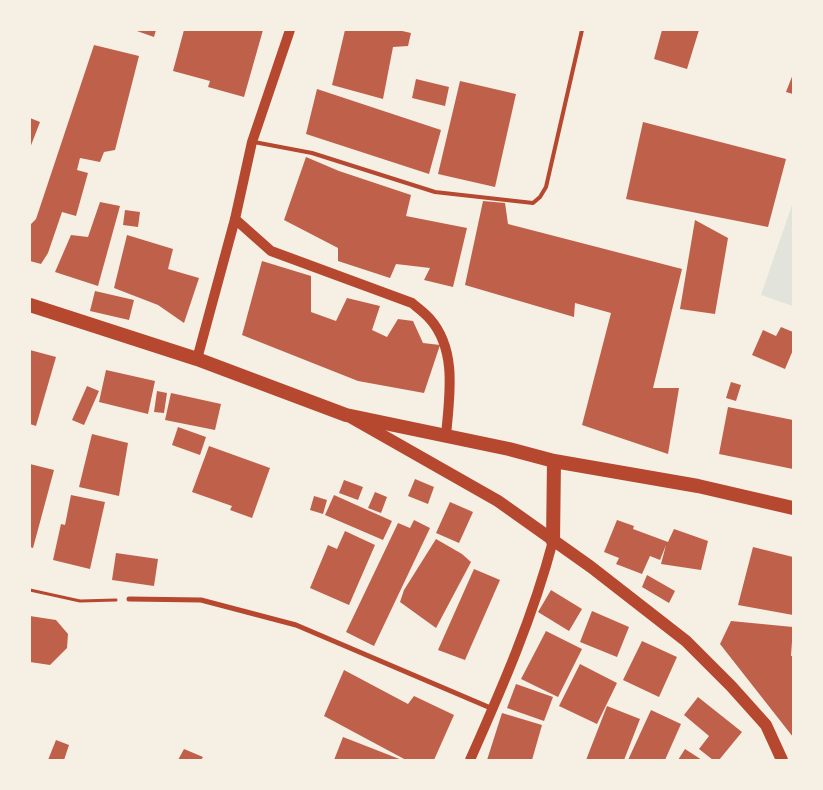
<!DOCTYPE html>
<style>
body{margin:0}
#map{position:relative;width:823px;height:790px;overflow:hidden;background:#f6efe4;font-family:"PT Sans",sans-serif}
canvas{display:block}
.frame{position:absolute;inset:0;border:31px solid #f6efe4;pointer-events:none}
</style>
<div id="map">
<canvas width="823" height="790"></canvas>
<div class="frame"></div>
</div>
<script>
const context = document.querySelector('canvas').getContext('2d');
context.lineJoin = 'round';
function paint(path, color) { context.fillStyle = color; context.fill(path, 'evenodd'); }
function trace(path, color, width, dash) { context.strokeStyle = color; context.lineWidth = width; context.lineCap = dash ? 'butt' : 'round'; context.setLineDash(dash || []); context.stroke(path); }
paint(new Path2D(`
 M 793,202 L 793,306 L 761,295 Z`), '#e2e4dc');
paint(new Path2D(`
 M 134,30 L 156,30 L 154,37 Z
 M 184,30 L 263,30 L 244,97 L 208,87 L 210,81 L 173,71 Z
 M 345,30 L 398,30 L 411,33 L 408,46 L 393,47 L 383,99 L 332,85 Z
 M 662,30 L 699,30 L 687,69 L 654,59 Z
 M 94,45 L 139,56 L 115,150 L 104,152 L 100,162 L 80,158 L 77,170 L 88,173 L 76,216 L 62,212 L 48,253 L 41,264 L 30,261 L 30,225 L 36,219 Z
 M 793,74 L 793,94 L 786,92 Z
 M 416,79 L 449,87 L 445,106 L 412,98 Z
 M 460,81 L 516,94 L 495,187 L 438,174 Z
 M 317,89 L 441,130 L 429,174 L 306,134 Z
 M 30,118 L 40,122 L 30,148 Z
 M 643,122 L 786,159 L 768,227 L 626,199 Z
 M 306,157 L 339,171 L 411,195 L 406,216 L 467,228 L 453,287 L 424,280 L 430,268 L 396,264 L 390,278 L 338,261 L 338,248 L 284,220 Z
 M 483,201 L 505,203 L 508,224 L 682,269 L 653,388 L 679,388 L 668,454 L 582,425 L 611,313 L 575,303 L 574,317 L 465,285 Z
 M 100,202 L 120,206 L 98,286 L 55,272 L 71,235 L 88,237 Z
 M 125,210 L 140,212 L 138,227 L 123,225 Z
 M 695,220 L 728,238 L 715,314 L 680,309 Z
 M 127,235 L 173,249 L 168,269 L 199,278 L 184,323 L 158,305 L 114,288 Z
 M 262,261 L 311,276 L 311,312 L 336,321 L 347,298 L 380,306 L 372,330 L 387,337 L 398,319 L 413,321 L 423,343 L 440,345 L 424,393 L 358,381 L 242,335 Z
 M 95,291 L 134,300 L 129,320 L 90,311 Z
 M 781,327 L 793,332 L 793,350 L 785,369 L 752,355 L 763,330 L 776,336 Z
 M 30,350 L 56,357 L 36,426 L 30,424 Z
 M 106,370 L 155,381 L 148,414 L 99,402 Z
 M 731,382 L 741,385 L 736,401 L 726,398 Z
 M 87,386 L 99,391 L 84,425 L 72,420 Z
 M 157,391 L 167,393 L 164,413 L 154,412 Z
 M 171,393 L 221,404 L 215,430 L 165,420 Z
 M 728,407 L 793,420 L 793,469 L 719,454 Z
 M 178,427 L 206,437 L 200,455 L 172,445 Z
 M 92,434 L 128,443 L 119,496 L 79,487 Z
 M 209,446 L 270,468 L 252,518 L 230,510 L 232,506 L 192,492 Z
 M 30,464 L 54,470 L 33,548 L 30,547 Z
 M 415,479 L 434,487 L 428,504 L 408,496 Z
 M 344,480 L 363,487 L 358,500 L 339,493 Z
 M 375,492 L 387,497 L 381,513 L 368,508 Z
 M 71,495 L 105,502 L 90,569 L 53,560 L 61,524 L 65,525 Z
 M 334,495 L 392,521 L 383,540 L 325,515 Z
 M 314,496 L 327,500 L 323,514 L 310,510 Z
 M 450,502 L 473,512 L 459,543 L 436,533 Z
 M 414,520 L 430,528 L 374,646 L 346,632 L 398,523 L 410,528 Z
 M 617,520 L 634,526 L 633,529 L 668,542 L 674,529 L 708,541 L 701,570 L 661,564 L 666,545 L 660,560 L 650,556 L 642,574 L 616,564 L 619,558 L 604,552 Z
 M 345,531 L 375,545 L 349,605 L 310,588 L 328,545 L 337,549 Z
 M 436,539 L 462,554 L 471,562 L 436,628 L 400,602 L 404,590 Z
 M 753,547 L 793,557 L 793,615 L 738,605 Z
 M 116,553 L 158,559 L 154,586 L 112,580 Z
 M 474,569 L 500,580 L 465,660 L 438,650 Z
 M 647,575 L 675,591 L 669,603 L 642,587 Z
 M 551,590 L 582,609 L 569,631 L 538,612 Z
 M 592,611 L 629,627 L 617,657 L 580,642 Z
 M 30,616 L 56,620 L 68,634 L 67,648 L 50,665 L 30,662 Z
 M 731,621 L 793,627 L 791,656 L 793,656 L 793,737 L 720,644 Z
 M 546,631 L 582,649 L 558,697 L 521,679 Z
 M 642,641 L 677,657 L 659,697 L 623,680 Z
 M 580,664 L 617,683 L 597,724 L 559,706 Z
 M 344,670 L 408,704 L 414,696 L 454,715 L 434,760 L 406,760 L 324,716 Z
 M 516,684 L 553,697 L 544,721 L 507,708 Z
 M 698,697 L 742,732 L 719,760 L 713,760 L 699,749 L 709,736 L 684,715 Z
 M 607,706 L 640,719 L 624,760 L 586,760 Z
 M 651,710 L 681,724 L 665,760 L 628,760 Z
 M 502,713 L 542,725 L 532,760 L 487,760 Z
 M 343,737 L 402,760 L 334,760 Z
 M 56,740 L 69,745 L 64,760 L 48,760 Z
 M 184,749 L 203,757 L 201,760 L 178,760 Z
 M 685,749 L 702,760 L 678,760 Z`), '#bf614a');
trace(new Path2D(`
 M 30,590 L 80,601 L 116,600`), '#b5482f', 3);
trace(new Path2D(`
 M 254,142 L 312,153 L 435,192 L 533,203 L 540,197 L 546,187 L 582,30`), '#b5482f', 4);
trace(new Path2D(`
 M 129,599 L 201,600 L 296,625 L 493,709`), '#b5482f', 5);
trace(new Path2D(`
 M 235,219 L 271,251 L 412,303 C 418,308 425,313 430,319 C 458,351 449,398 446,436
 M 197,359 L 235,219 L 252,142 L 290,30
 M 470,760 C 502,688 533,617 553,541`), '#b5482f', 10);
trace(new Path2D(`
 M 352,418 L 498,501 L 591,567 L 686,641 L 731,686 L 766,725 L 782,760`), '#b5482f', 12);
trace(new Path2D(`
 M 30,305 L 197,359 L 346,415 L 509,449 L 554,461 L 698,486 L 793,508
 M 553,541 L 554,461`), '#b5482f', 14);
</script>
